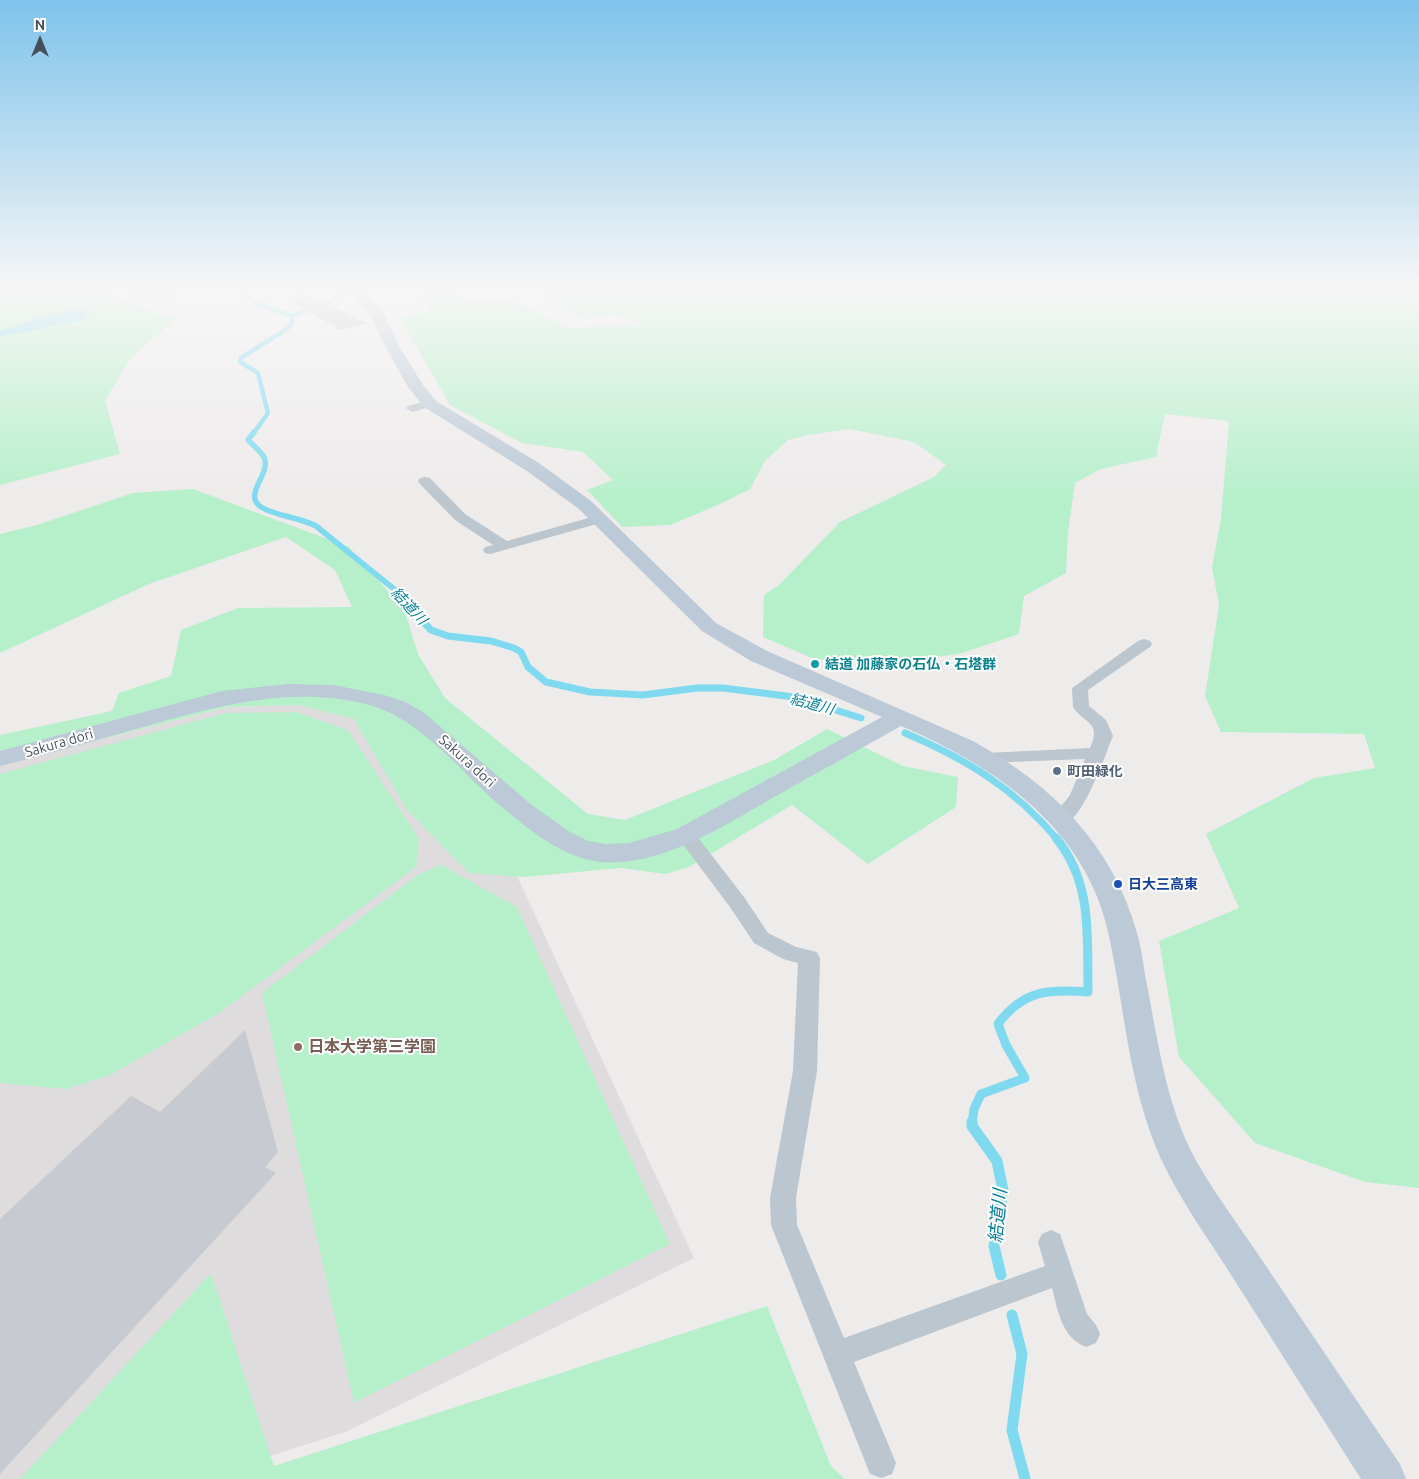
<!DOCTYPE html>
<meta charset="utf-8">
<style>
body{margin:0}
#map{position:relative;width:1419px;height:1479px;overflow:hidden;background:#eeebeb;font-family:Ubuntu,sans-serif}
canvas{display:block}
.north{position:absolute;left:15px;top:15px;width:50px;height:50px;-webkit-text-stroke:4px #fff;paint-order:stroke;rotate:0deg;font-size:14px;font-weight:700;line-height:20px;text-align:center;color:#434f59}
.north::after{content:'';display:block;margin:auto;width:18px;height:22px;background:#434f59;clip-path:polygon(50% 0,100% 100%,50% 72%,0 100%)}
</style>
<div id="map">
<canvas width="1419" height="1479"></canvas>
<div class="north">N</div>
</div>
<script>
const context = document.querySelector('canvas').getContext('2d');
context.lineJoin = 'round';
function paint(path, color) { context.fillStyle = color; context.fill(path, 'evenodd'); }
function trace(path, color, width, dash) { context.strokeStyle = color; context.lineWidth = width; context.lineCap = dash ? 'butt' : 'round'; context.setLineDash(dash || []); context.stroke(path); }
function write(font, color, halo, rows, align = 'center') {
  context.font = font + ' Ubuntu,"Noto Sans JP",sans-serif'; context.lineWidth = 4; context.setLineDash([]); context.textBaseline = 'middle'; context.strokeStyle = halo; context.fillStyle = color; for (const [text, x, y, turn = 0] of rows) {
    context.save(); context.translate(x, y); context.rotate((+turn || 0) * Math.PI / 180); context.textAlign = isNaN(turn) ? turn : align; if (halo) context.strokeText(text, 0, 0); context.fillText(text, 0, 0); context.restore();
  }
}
paint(new Path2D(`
 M 298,705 L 354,719 L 498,835 L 694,1258 L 348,1431 L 199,1479 L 0,1479 L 0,765 L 227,707 Z`), '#dfdcdd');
paint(new Path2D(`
 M 0,290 L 116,290 L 113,295 L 154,312 L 176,318 L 131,358 L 105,400 L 120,454 L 0,485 Z
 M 130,290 L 190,290 C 159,304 158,304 124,296 Z
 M 439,290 L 449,290 L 460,297 L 518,303 L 568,328 L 641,325 C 617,312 611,313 586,320 L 557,305 L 537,290 L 1419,290 L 1419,1188 L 1365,1182 L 1255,1143 L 1179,1057 L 1159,941 L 1239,908 L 1206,834 L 1314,778 L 1375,768 L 1364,734 L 1221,732 L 1205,696 L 1219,605 L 1212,567 L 1221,518 L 1229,421 L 1165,414 L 1156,457 L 1101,469 L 1075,483 L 1068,532 L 1066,573 L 1024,596 L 1019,634 L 959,654 L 896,662 L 814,659 L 763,637 L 764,595 L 779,585 L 840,522 L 934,477 L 946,465 L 914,442 L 849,429 L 808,435 L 788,440 L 765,461 L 750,489 L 720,504 L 670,525 L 622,527 L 587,490 L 613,480 L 583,452 L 522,443 L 450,405 L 400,319 L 431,310 L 417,294 Z
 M 193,489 L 349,547 L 404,609 L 418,654 L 445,698 L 588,814 L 625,820 L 774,760 L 827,729 L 903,766 L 958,777 L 956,807 L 868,864 L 792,805 L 689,867 L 665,874 L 621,868 L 524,877 L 469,873 L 407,810 L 354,719 L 298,705 L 227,707 L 0,765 L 0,735 L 112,711 L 119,693 L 171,676 L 181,630 L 238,608 L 352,607 L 335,570 L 286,537 L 149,584 L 0,653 L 0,534 L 37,525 L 133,493 Z
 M 296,712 L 348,730 L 419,839 L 416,867 L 219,1013 L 110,1075 L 67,1089 L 0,1083 L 0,774 L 226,713 Z
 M 441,865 L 517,907 L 670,1244 L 354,1403 L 262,993 L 419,874 Z
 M 211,1273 L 274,1466 L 767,1306 L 831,1466 L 845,1479 L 20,1479 Z`), '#b6f0cb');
paint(new Path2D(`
 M 78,310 L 89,311 L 89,315 L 78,321 L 0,337 L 0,331 L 64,311 Z`), '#80daef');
trace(new Path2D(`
 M 245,290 L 244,292 L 257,304 L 292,316 L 291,325 L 285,330 L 241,358 L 240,362 L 258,373 L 268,413 L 253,434
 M 292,316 L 330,302 L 343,294`), '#80daef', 4.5);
trace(new Path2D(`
 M 254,432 L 248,440 C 253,445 260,451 264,457 C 272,474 242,494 261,507 C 275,516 299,517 316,526 L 399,593 L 415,614`), '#80daef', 5.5);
trace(new Path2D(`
 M 414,612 L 431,630 L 448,636 L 491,641 L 514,648 L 521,652 L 528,667 L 546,682 L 590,692 L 643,695 L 697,688 L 723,688 L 794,697 L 861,718
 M 905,733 C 966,759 1014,788 1057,839`), '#80daef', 7);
trace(new Path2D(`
 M 972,1123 L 974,1109 L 981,1094 L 1025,1078 L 1006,1045 L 998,1024 C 1023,990 1049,989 1088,992 C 1087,937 1093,883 1056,838`), '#80daef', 9);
trace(new Path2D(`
 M 972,1122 L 972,1126 L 997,1161 L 1003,1190 L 994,1246 L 1001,1275
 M 1012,1315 L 1022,1354 L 1012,1430 L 1025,1479`), '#80daef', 11);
paint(new Path2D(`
 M 301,292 L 367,323 L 341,330 L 294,304 Z
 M 245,1030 L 278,1152 L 265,1167 L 276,1173 L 0,1474 L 0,1219 L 131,1096 L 160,1112 Z`), '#c8cad1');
paint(new Path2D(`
 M 430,400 L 436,404 L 434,406 L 412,412 L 406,408 L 408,406 Z
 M 425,477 L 430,478 L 465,514 L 507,541 L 599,515 L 606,519 L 604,522 L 490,554 L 485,553 L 483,550 L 485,547 L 493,545 L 455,520 L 420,484 L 418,481 L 420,478 Z
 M 1144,639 L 1150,641 L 1152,644 L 1150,647 L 1088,690 L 1089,706 L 1106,720 L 1113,736 C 1105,755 1085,815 1066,823 C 1061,825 1058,823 1054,822 L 1052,818 L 1070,795 L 1085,759 L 986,763 L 980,762 L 977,758 L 980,754 L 986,753 L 1090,748 C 1102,721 1085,725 1073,707 L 1072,688 L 1138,641 Z
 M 686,829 L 693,831 L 744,897 L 768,933 L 796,947 L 817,952 L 820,958 L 817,1071 L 796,1198 L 797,1225 L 844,1338 L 1045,1266 L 1038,1242 L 1042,1234 L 1051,1230 L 1060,1234 L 1087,1314 L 1096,1325 L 1100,1334 L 1096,1343 L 1086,1347 C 1062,1338 1058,1311 1052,1288 L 854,1362 L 896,1463 L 892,1474 L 881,1478 L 870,1474 L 771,1225 L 770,1198 L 793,1071 L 798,963 L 783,959 L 754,943 L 730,907 L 676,835 L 679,831 Z`), '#bbc6cf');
paint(new Path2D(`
 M 346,290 L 360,290 L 383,312 L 399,346 L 423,385 L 436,401 L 539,463 L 591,501 L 716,623 L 767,651 L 973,741 C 1052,785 1112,844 1137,933 C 1141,947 1143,961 1145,975 C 1157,1034 1164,1096 1191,1151 C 1210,1188 1241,1228 1264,1263 C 1309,1330 1354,1397 1400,1464 L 1406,1479 L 1361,1479 C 1319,1413 1277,1347 1235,1281 C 1210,1241 1181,1202 1161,1159 C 1129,1088 1125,1011 1109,936 C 1087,828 995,766 901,726 C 862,748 822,770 783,792 C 732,821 656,872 594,861 C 556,854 525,826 496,802 C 456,767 420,718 366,704 C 292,686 221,705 150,725 C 100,739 50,754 0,766 L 0,751 L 222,691 L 288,684 L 333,685 L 384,695 L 405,702 L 423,712 L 533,806 L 570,832 L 588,841 L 606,844 L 629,843 L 677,829 L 882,717 L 751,661 L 702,631 L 579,509 L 527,471 L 424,407 L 408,387 L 385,346 L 370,314 Z`), '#bcc9d6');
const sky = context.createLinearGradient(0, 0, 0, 497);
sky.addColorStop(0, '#7ec3eb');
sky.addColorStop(0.58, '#f7f6f6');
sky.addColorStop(1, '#f7f6f600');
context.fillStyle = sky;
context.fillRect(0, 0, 1419, 497);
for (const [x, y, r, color] of [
 [815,664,5,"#0f9aa8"],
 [1057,771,5,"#5c6f8a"],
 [1118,884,5,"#1a4fb4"],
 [298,1047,5,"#8d6e63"]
]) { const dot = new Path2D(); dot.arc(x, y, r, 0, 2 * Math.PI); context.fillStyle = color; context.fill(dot); trace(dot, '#fff', 2); }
write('bold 14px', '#0d838f', '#fff', [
 ["結道 加藤家の石仏・石塔群",825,664]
], 'left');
write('14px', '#434f59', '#fff', [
 ["Sakura dori",59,743,-16],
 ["Sakura dori",467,761,42]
]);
write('bold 14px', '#4e5e75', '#fff', [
 ["町田緑化",1067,771]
], 'left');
write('bold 14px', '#164399', '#fff', [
 ["日大三高東",1128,884]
], 'left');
write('italic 15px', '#077f9a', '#fff', [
 ["結道川",409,606,47],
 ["結道川",812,704,15]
]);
write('bold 16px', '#785e54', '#fff', [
 ["日本大学第三学園",308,1047]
], 'left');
write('italic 18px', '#077f9a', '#fff', [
 ["結道川",998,1216,-85]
]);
</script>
